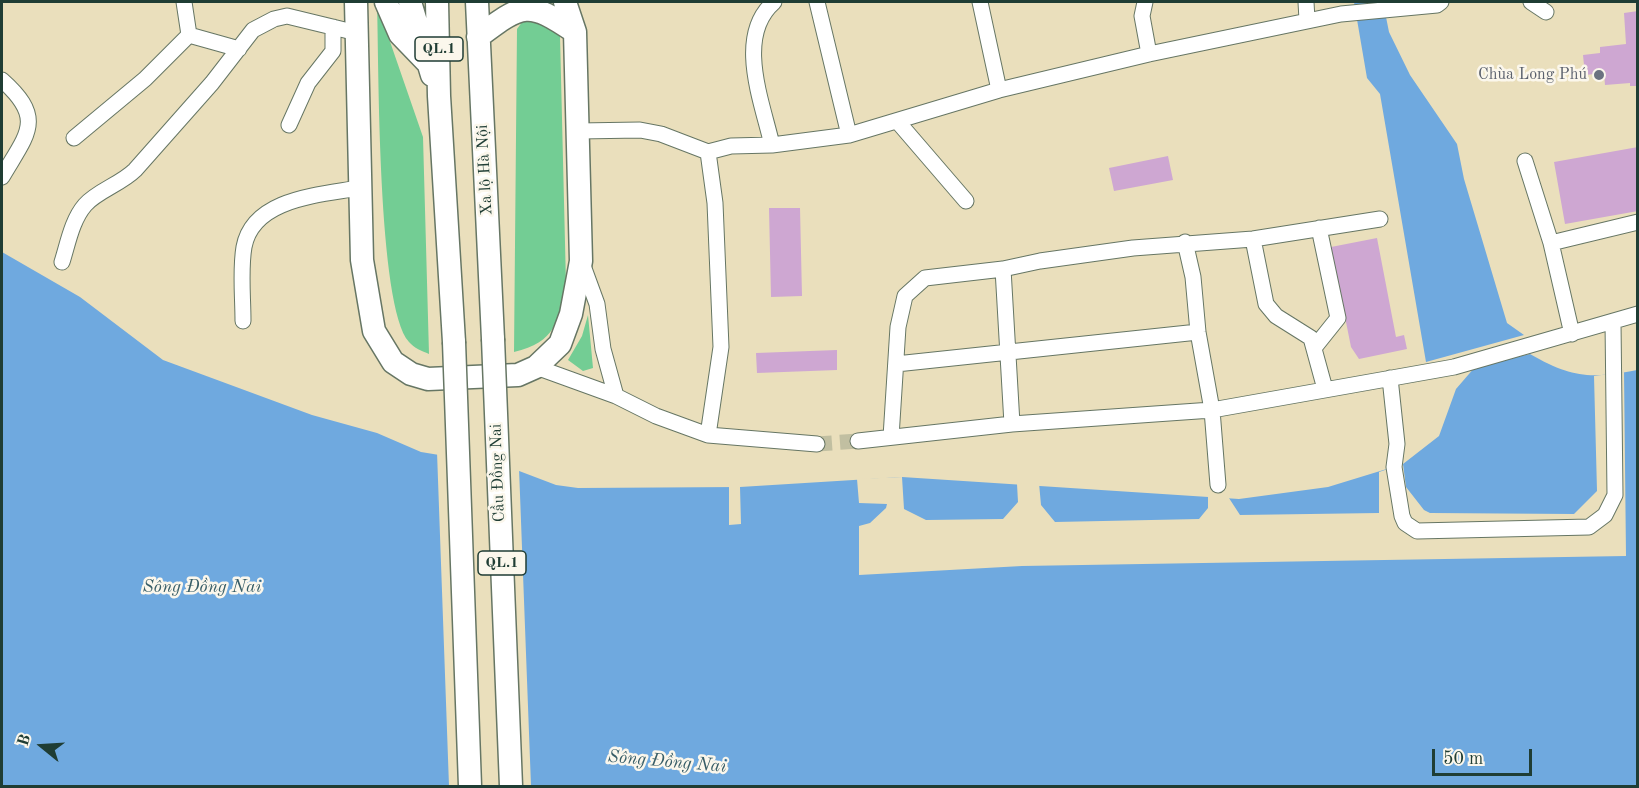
<!DOCTYPE html>
<meta charset="utf-8">
<style>
body{margin:0}
#map{position:relative;width:1639px;height:788px;overflow:hidden;background:#eadfbc;font-family:"Old Standard TT",serif}
canvas{display:block}
.frame{position:absolute;inset:0;border:3px solid #1f3d34;pointer-events:none}
.north{position:absolute;left:12px;top:716px;width:60px;height:60px;-webkit-text-stroke:4px #fbf7ec;paint-order:stroke;rotate:288deg;font-size:16px;font-weight:700;line-height:24px;text-align:center;color:#1f3d34}
.north::after{content:'';display:block;margin:auto;width:21px;height:27px;background:#1f3d34;clip-path:polygon(50% 0,100% 100%,50% 72%,0 100%)}
.scale{position:absolute;left:1432px;top:749px;width:100px;height:27px;box-sizing:border-box;border:3px solid #1f3d34;border-top:0;padding-left:8px;font-size:18px;line-height:21px;white-space:nowrap;color:#1f3d34;-webkit-text-stroke:4px #fbf7ec;paint-order:stroke}
</style>
<div id="map">
<canvas width="1639" height="788"></canvas>
<div class="frame"></div>
<div class="north">B</div>
<div class="scale">50 m</div>
</div>
<script>
const context = document.querySelector('canvas').getContext('2d');
context.lineJoin = 'round';
function paint(path, color) { context.fillStyle = color; context.fill(path, 'evenodd'); }
function trace(path, color, width, dash) { context.strokeStyle = color; context.lineWidth = width; context.lineCap = dash ? 'butt' : 'round'; context.setLineDash(dash || []); context.stroke(path); }
function write(font, color, halo, rows, align = 'center') {
  context.font = font + ' "Old Standard TT",serif'; context.lineWidth = 5; context.setLineDash([]); context.textBaseline = 'middle'; context.strokeStyle = halo; context.fillStyle = color; for (const [text, x, y, turn = 0] of rows) {
    context.save(); context.translate(x, y); context.rotate((+turn || 0) * Math.PI / 180); context.textAlign = isNaN(turn) ? turn : align; if (halo) context.strokeText(text, 0, 0); context.fillText(text, 0, 0); context.restore();
  }
}
paint(new Path2D(`
 M 377,4 L 423,137 L 429,354 C 422,351 414,348 409,342 C 377,306 379,64 377,4 Z
 M 525,18 L 555,25 L 560,36 L 566,284 C 558,322 556,342 514,352 L 517,29 Z
 M 588,315 L 593,368 L 583,371 L 568,360 L 582,336 Z`), '#73cd94');
paint(new Path2D(`
 M 1354,2 L 1383,2 L 1389,32 L 1410,75 L 1457,144 L 1464,179 L 1507,323 L 1524,335 L 1426,362 L 1380,94 L 1367,78 Z
 M 2,252 L 80,297 L 163,360 L 312,415 L 377,433 L 421,452 L 506,466 L 556,485 L 578,488 L 740,487 L 902,477 L 1239,499 L 1328,487 L 1403,464 L 1439,436 L 1456,389 L 1475,367 L 1530,354 C 1572,378 1590,379 1637,370 L 1637,786 L 2,786 Z`), '#6fa9df');
paint(new Path2D(`
 M 1624,372 L 1626,556 L 1022,566 L 859,575 L 859,526 L 870,523 L 886,508 L 887,504 L 859,503 L 857,479 L 902,477 L 904,509 L 926,520 L 1003,519 L 1018,502 L 1017,484 L 1039,483 L 1041,505 L 1055,522 L 1199,519 L 1208,508 L 1208,493 L 1227,495 L 1240,515 L 1379,513 L 1379,472 L 1403,464 L 1406,487 L 1424,510 L 1430,513 L 1574,514 L 1597,491 L 1594,376 Z
 M 437,452 L 507,463 L 519,468 L 531,786 L 449,786 Z
 M 729,487 L 740,487 L 741,524 L 729,525 Z`), '#eadfbc');
paint(new Path2D(`
 M 1638,11 L 1638,86 L 1630,86 L 1630,83 L 1605,85 L 1604,73 L 1585,75 L 1583,55 L 1600,53 L 1600,47 L 1626,44 L 1624,13 Z
 M 1638,147 L 1638,211 L 1565,224 L 1554,162 Z
 M 1168,156 L 1173,180 L 1114,191 L 1109,168 Z
 M 769,208 L 800,208 L 802,296 L 771,297 Z
 M 1377,238 L 1396,337 L 1404,335 L 1407,349 L 1359,359 L 1351,347 L 1331,247 Z
 M 837,350 L 837,370 L 757,373 L 756,353 Z`), '#cea7d2');
trace(new Path2D(`
 M 817,444 L 858,441`), '#c1bfa1', 15, [15, 8]);
const minor = new Path2D(`
 M 184,2 L 189,35
 M 817,2 L 849,135
 M 980,2 L 999,90
 M 1145,2 L 1142,16 L 1149,54
 M 1306,2 L 1307,20
 M 1531,2 L 1546,12
 M 898,122 L 966,201
 M 289,125 L 308,83 L 333,51 L 333,27
 M 579,131 L 640,130 L 661,134 L 708,152 L 731,146 L 772,145 L 849,135 L 999,90 L 1149,54 L 1341,14 L 1437,5 L 1441,2
 M 74,138 L 145,79 L 189,35 L 239,49
 M 772,145 C 762,101 735,36 774,2
 M 1525,161 L 1551,243
 M 2,177 C 27,134 46,119 2,80
 M 1253,239 L 1266,304 L 1276,316 L 1311,338 L 1325,389
 M 1185,242 L 1193,277 L 1198,332 L 1212,410 L 1218,485
 M 62,262 C 68,243 72,220 85,205 C 97,191 121,184 135,170 L 212,83 L 253,30 L 274,19 L 287,16 L 357,33
 M 582,263 L 597,304 L 603,349 L 616,396
 M 1003,269 L 1012,424
 M 243,321 C 243,297 240,270 244,247 C 253,198 320,195 359,188
 M 1572,334 L 1551,243 L 1638,222
 M 1314,348 L 1338,318 L 1319,228
 M 896,364 L 1198,332
 M 536,367 L 616,396 L 656,416 L 708,435 L 817,444
 M 1390,378 L 1397,444 L 1394,467 L 1402,516 L 1405,523 L 1417,531 L 1589,527 L 1605,515 L 1615,495 L 1613,322
 M 708,435 L 721,347 L 715,203 L 708,152
 M 891,437 L 898,327 L 905,296 L 925,278 L 1003,269 L 1040,261 L 1133,248 L 1253,239 L 1380,219
 M 858,441 L 1012,424 L 1212,410 L 1454,367 L 1638,314`);
const highway = new Path2D(`
 M 356,2 L 362,260 L 374,331 L 393,362 L 411,374 L 428,379 L 518,375 L 536,367 L 560,344 L 571,314 L 581,261 L 575,32 L 565,2
 M 386,2 L 400,34 L 426,61
 M 410,2 L 432,75
 M 437,2 L 439,96 L 454,342
 M 477,2 L 493,339
 M 478,37 C 523,3 528,0 575,32`);
trace(minor, '#667664', 17);
trace(highway, '#667664', 25);
trace(minor, '#fff', 15);
trace(highway, '#fff', 22);
const highwayBridge = new Path2D(`
 M 493,339 L 511,786
 M 454,342 L 470,786`);
trace(highwayBridge, '#667664', 25, []);
trace(highwayBridge, '#fff', 22);
for (const [x, y, r, color] of [
 [1599,75,6,"#6b7280"]
]) { const dot = new Path2D(); dot.arc(x, y, r, 0, 2 * Math.PI); context.fillStyle = color; context.fill(dot); trace(dot, '#fbf7ec', 2); }
for (const [x, y, w] of [
 [439,49,48],
 [502,563,48]
]) { const box = new Path2D(); box.roundRect(x - w / 2, y - 12, w, 24, 4.5); context.fillStyle = '#fbf7ec'; context.fill(box); trace(box, '#1f3d34', 1.5); }
write('bold 15px', '#1f3d34', null, [
 ["QL.1",439,49],
 ["QL.1",502,563]
]);
write('16px', '#5b616d', '#fbf7ec', [
 ["Chùa Long Phú",1587,75]
], 'right');
write('16px', '#1f3d34', '#fbf7ec', [
 ["Xa lộ Hà Nội",485,170,-93],
 ["Cầu Đồng Nai",498,473,-92]
]);
write('italic 18px', '#375d67', '#fbf7ec', [
 ["Sông Đồng Nai",202,587],
 ["Sông Đồng Nai",667,762,5]
]);
</script>
